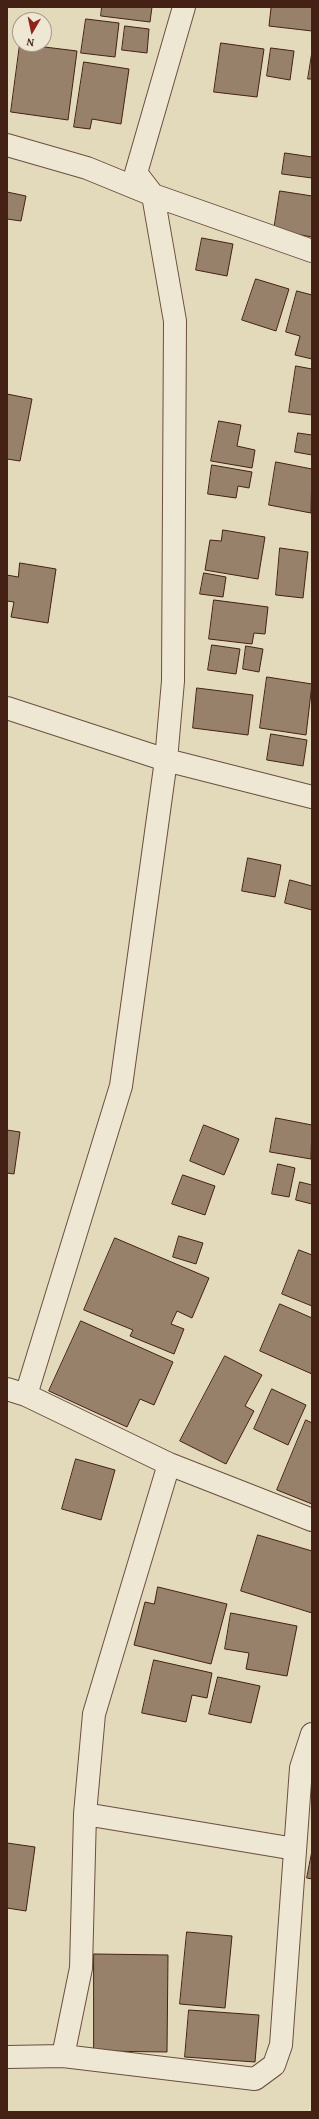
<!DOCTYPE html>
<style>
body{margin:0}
#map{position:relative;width:319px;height:2119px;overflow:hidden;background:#e3dabc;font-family:"Gentium Book Plus",serif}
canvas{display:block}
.frame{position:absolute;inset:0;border:8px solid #442114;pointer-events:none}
.north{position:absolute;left:12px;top:12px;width:40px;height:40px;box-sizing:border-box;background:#ede7d3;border:1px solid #a99887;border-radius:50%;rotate:189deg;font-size:11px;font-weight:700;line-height:16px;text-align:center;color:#442114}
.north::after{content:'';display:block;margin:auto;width:14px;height:18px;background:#8f2418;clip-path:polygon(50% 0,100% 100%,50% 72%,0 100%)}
</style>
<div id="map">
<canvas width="319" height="2119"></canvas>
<div class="frame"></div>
<div class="north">N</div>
</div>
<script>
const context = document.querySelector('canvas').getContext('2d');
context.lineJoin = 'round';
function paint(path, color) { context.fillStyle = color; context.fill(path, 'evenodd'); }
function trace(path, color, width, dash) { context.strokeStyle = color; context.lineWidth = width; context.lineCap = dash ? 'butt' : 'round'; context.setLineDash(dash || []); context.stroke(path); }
const building = new Path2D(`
 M 102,7 L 152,7 L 150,22 L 101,16 Z
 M 263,7 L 312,7 L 312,31 L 269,26 L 271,8 Z
 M 86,19 L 119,23 L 115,57 L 81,53 Z
 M 125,26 L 149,29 L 147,53 L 122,50 Z
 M 221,43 L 264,49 L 257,97 L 214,92 Z
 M 20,44 L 77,51 L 68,120 L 11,112 Z
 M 271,48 L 294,51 L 290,80 L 267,76 Z
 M 312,52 L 312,79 L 308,79 Z
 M 84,62 L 129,69 L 121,124 L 92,119 L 90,129 L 74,127 Z
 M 285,153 L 312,157 L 312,178 L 282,174 Z
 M 280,191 L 312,196 L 312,237 L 274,230 Z
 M 7,192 L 26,196 L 21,221 L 7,219 Z
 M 202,238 L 233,244 L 227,276 L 196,270 Z
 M 256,279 L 289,289 L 276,331 L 242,320 Z
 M 297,291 L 312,295 L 312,359 L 295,355 L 300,336 L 286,332 Z
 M 296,366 L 312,369 L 312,415 L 289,412 Z
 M 7,394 L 32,399 L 20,461 L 7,459 Z
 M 219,421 L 241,425 L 237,446 L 255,450 L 252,468 L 211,461 Z
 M 298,433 L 312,435 L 312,455 L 295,452 Z
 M 276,462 L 312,469 L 311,513 L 269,505 Z
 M 212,465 L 252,472 L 249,488 L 238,486 L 236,498 L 208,494 Z
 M 223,530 L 265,537 L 258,579 L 205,570 L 210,540 L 221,541 Z
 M 280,548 L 308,552 L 303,598 L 276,595 Z
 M 20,563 L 56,569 L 48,623 L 11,617 L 14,602 L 7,601 L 7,575 L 18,577 Z
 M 204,573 L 226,577 L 223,597 L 200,594 Z
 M 214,600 L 268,607 L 265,634 L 254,633 L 252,644 L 209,639 Z
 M 212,645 L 240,649 L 236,674 L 208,670 Z
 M 246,646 L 263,649 L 259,672 L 243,669 Z
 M 267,677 L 312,684 L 306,735 L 260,728 Z
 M 197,688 L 253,695 L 248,735 L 193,728 Z
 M 271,734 L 307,740 L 303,766 L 267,760 Z
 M 248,858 L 281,865 L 275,897 L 242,891 Z
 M 290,880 L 312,886 L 312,910 L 285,903 Z
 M 276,1118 L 312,1125 L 311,1159 L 270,1152 Z
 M 204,1125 L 239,1139 L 224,1175 L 190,1161 Z
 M 7,1130 L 20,1132 L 14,1174 L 7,1173 Z
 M 278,1164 L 295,1168 L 289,1197 L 272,1194 Z
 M 183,1175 L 215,1186 L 205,1215 L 172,1204 Z
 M 300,1182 L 312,1185 L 312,1204 L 296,1200 Z
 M 179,1236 L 203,1243 L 196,1264 L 173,1257 Z
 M 115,1238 L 209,1278 L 192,1318 L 177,1311 L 171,1324 L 184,1329 L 174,1354 L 130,1336 L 133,1330 L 84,1310 Z
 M 299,1250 L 312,1255 L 312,1306 L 282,1294 Z
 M 280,1304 L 312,1318 L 312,1374 L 260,1351 Z
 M 81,1321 L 173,1362 L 154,1405 L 140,1399 L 127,1427 L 49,1391 Z
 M 225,1356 L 262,1375 L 245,1406 L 254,1411 L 226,1464 L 180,1441 Z
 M 272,1389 L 306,1405 L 288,1445 L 254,1429 Z
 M 306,1420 L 312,1423 L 312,1504 L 277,1490 Z
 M 76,1459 L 115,1470 L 101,1520 L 62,1509 Z
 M 258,1535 L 312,1551 L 312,1613 L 241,1591 Z
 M 158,1587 L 227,1604 L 211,1664 L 134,1645 L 145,1602 L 154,1604 Z
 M 231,1613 L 297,1626 L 287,1676 L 246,1669 L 249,1653 L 225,1649 Z
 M 154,1660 L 212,1673 L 207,1698 L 192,1695 L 186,1722 L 142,1713 Z
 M 218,1677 L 260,1686 L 251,1723 L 209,1714 Z
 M 7,1843 L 35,1847 L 26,1911 L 7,1908 Z
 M 312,1851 L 312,1879 L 307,1878 Z
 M 187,1932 L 232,1936 L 225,2008 L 180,2004 Z
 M 94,1954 L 168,1955 L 167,2052 L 94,2051 Z
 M 189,2010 L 259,2015 L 255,2062 L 185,2057 Z`);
paint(building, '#97816b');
trace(building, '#442114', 1);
const minor = new Path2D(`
 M 7,145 L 87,168 L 153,195 L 312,251
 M 7,708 L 166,760 L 312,797
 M 7,1389 L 26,1395 L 169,1464 L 312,1520
 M 26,1395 L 121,1086 L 166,760 L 173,681 L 175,321 L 153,195 L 136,173 L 184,7
 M 85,1814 L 295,1849
 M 63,2056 L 81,1968 L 85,1814 L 94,1714 L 169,1464
 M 7,2057 L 63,2056 L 255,2079 L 274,2065 L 281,2045 L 301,1768 L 312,1734`);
trace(minor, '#6c4f3e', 24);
trace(minor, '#ede7d3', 22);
</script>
